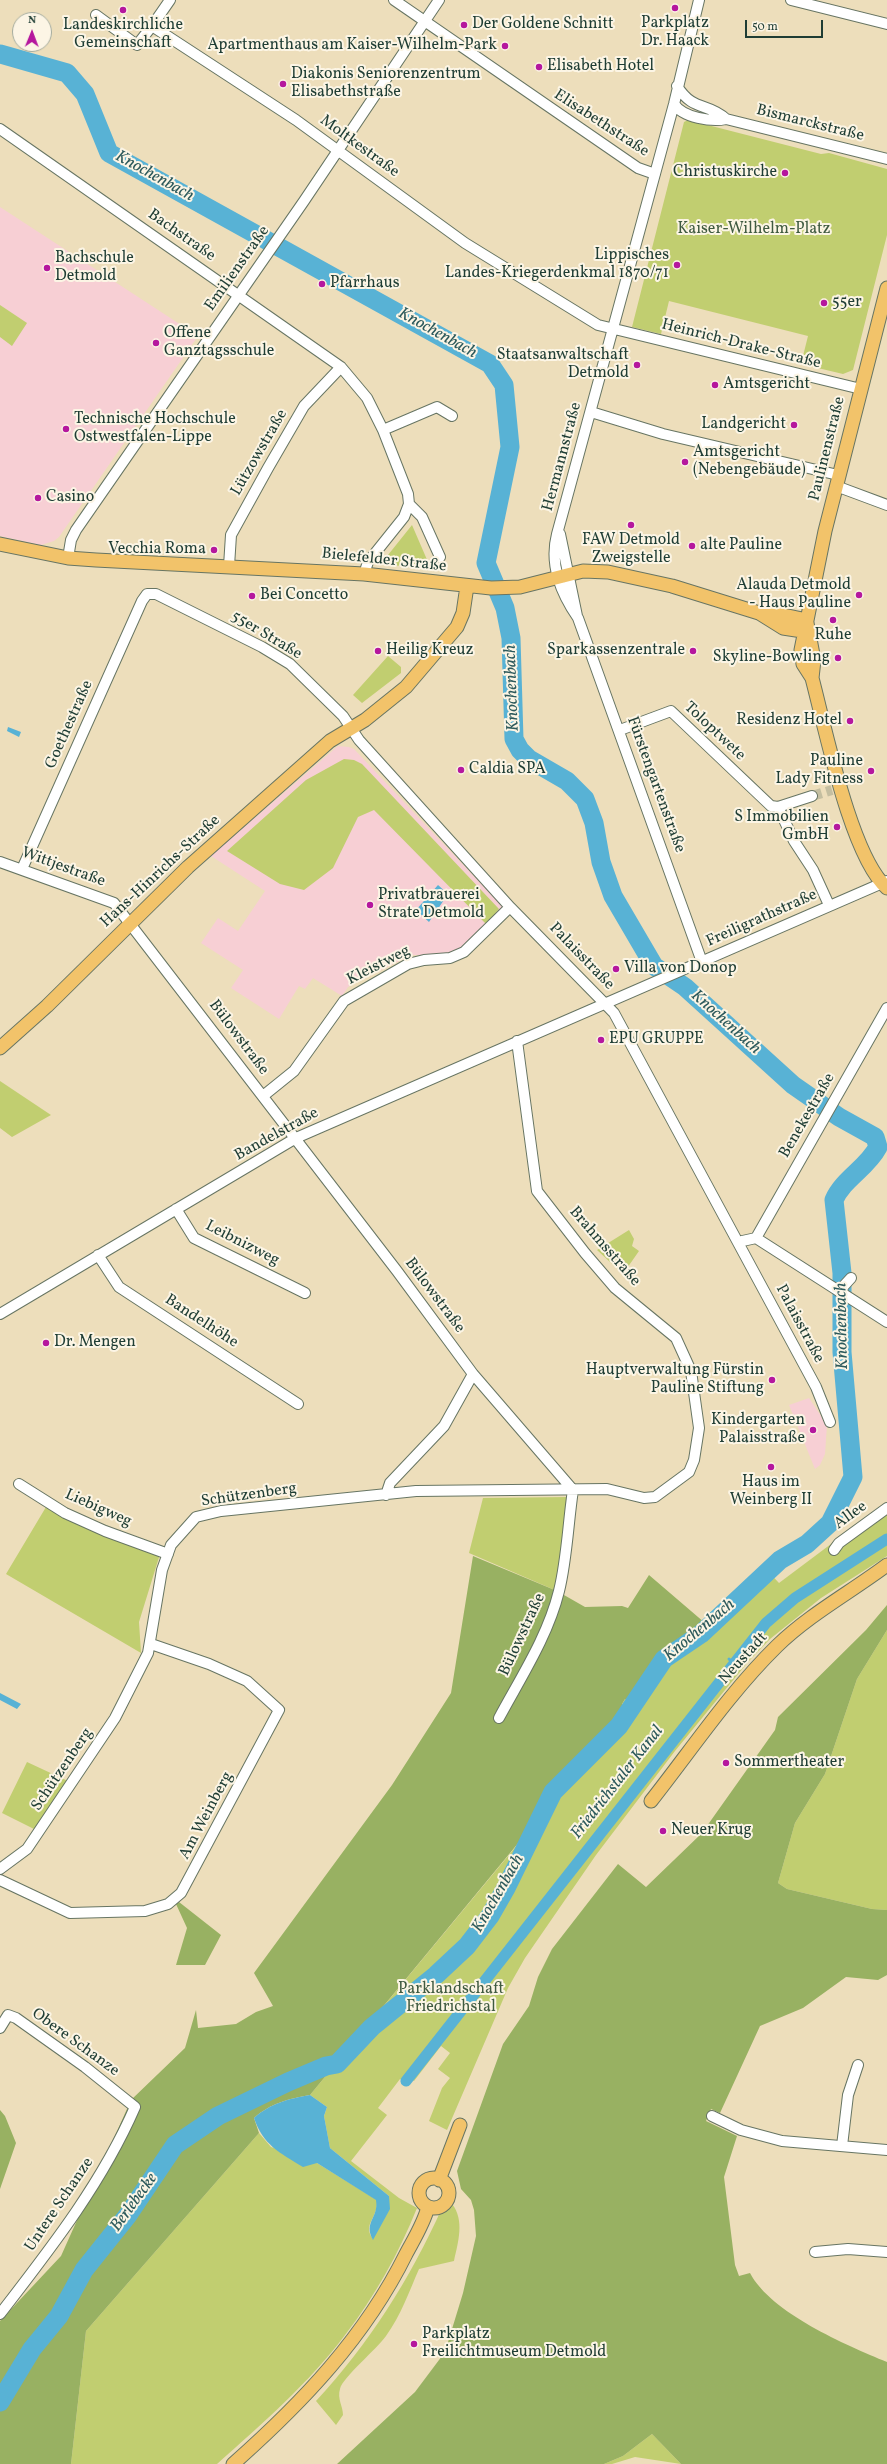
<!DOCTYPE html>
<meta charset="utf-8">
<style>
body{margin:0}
#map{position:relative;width:887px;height:2464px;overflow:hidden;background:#eddebb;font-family:Vollkorn,serif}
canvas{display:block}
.north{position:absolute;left:12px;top:12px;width:40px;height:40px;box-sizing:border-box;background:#fcf5e5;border:1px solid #a4ab9e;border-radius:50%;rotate:1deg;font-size:11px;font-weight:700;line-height:16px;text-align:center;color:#1f3d34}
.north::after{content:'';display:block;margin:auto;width:14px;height:18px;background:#b5179e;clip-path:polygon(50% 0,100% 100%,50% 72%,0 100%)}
.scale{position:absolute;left:745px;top:20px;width:78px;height:18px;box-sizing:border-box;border:2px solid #1f3d34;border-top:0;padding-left:5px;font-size:12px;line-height:14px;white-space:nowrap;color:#1f3d34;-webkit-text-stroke:3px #fcf5e5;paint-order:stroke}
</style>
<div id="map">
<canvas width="887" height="2464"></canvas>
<div class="north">N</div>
<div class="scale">50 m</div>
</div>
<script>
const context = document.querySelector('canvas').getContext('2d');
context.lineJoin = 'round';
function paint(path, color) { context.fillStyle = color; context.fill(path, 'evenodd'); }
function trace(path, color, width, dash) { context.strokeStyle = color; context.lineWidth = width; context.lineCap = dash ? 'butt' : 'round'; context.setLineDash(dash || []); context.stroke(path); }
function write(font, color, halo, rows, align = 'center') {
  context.font = font + ' Vollkorn,serif'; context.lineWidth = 4; context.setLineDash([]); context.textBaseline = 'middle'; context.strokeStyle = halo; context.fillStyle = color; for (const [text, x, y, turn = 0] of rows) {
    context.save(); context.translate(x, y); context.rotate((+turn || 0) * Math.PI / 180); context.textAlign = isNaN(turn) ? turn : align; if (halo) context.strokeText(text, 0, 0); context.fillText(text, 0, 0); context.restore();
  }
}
paint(new Path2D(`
 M 0,207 L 198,336 L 59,537 L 54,541 L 41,545 L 0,536 Z
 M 338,746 L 349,747 L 354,749 L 503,907 L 458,951 L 447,955 L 411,955 L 348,987 L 342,996 L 313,978 L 305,989 L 299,986 L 279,1019 L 231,988 L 243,970 L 201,943 L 218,918 L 238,931 L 265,891 L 211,856 Z
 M 809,1398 L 827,1425 L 825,1454 L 820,1465 L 815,1469 L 789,1405 Z`), '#f7cfd4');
paint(new Path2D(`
 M 688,120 L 821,154 L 829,153 L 887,169 L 887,235 L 853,370 L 843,374 L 801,364 L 808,336 L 669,301 L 661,334 L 632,327 L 684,122 Z
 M 0,305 L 27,323 L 12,346 L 0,337 Z
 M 412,525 L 428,562 L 433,560 L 438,567 L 380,565 Z
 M 388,656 L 401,667 L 401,673 L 362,703 L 353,695 Z
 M 344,759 L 354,760 L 362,764 L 499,909 L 486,924 L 374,810 L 358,817 L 333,868 L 304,890 L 280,884 L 227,851 L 306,780 Z
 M 0,1081 L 51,1115 L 12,1137 L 0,1128 Z
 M 629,1230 L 634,1239 L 632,1246 L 639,1251 L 623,1274 L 597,1250 Z
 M 569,1497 L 557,1591 L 469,1553 L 483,1498 Z
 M 887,1506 L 887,1556 L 821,1598 L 770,1639 L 748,1662 L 675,1751 L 596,1855 L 525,1958 L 508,1988 L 447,2130 L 429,2121 L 442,2088 L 450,2078 L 438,2069 L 450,2053 L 441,2046 L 414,2081 L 411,2079 L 407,2084 L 400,2079 L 378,2108 L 387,2115 L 351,2161 L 399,2198 L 417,2208 C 399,2253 375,2296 345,2335 C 309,2383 262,2424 217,2464 L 71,2464 L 86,2331 L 259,2133 L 271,2147 L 317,2163 L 377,2200 C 378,2219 362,2224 373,2239 L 389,2196 L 330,2148 L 324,2116 L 327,2107 L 310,2095 L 629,1710 L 622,1704 L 625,1699 L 634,1704 L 713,1612 L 764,1567 L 779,1583 L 835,1541 Z
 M 46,1507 L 70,1521 L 160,1554 L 139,1622 L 141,1653 L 6,1574 Z
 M 887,1630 L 887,1910 L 872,1909 L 787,1889 L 778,1883 L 795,1823 L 825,1774 L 857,1679 Z
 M 27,1762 L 70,1782 L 36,1830 L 2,1813 Z
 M 452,2204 C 465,2220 458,2243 454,2261 L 419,2269 C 409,2292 401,2315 386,2336 C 377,2349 342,2378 340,2389 C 337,2399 343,2406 343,2415 L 336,2425 L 316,2401 C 369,2344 410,2279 442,2208 Z
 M 652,2434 L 681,2464 L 635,2457 L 612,2464 L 604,2464 L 623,2456 Z`), '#c1ce70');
paint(new Path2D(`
 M 473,1556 L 557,1591 L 585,1607 L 622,1606 L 628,1608 L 649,1575 L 705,1623 L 634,1704 L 625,1699 L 622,1704 L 629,1709 L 310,2095 C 288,2099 271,2103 254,2118 L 259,2133 L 86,2331 L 71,2464 L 0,2464 L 0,2321 L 61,2256 L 131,2100 L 185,2048 L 196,2010 L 198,2028 L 236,2024 L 256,2012 L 273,2006 L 254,1973 L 392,1785 L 451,1693 Z
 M 887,1605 L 887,1630 L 857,1679 L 825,1774 L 795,1823 L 778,1883 L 787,1889 L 872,1909 L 887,1910 L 887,1975 L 878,1980 L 846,1977 L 803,2008 L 760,2026 L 720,2113 L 711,2109 L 706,2121 L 737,2136 L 724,2177 L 735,2265 L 739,2276 L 750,2273 C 771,2313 846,2345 887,2362 L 887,2464 L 681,2464 L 652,2434 L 623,2456 L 604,2464 L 337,2464 L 415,2392 L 445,2352 L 463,2293 L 476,2236 L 474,2210 L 471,2200 L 461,2189 L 457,2171 L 503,2044 L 529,2006 L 538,1977 L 552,1949 L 618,1864 L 646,1887 L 702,1833 L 775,1730 L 778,1717 L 866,1630 Z
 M 179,1902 L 221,1935 L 205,1965 L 176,1965 L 187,1928 L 176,1904 Z
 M 0,2110 L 5,2116 L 16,2143 L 0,2189 Z`), '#98b162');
paint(new Path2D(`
 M 8,727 L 21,732 L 19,737 L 7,731 Z
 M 438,885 L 448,894 L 429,922 L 416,910 Z
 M 0,1693 L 21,1704 L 17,1709 L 0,1700 Z
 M 310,2095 L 327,2107 L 324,2116 L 330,2148 L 389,2196 L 390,2209 L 373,2240 C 363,2222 379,2218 376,2200 L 317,2163 L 303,2167 C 280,2153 263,2145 254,2118 C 271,2103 288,2099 310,2095 Z`), '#58b2d5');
trace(new Path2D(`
 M 729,1659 L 733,1663`), '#58b2d5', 3);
trace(new Path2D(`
 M 406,2081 L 766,1623 L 795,1598 L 887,1539`), '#58b2d5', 11);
trace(new Path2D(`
 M 0,54 L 67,73 L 85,94 L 109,153 L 490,364 L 504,385 L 510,447 L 486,563 L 505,608 L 511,638 L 514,739 L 520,750 L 529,759 L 567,781 L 585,799 L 594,823 L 601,862 L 613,896 L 654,966 L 685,987 L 793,1085 L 839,1117 L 875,1137 L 878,1147 C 867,1168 843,1179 834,1200 L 842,1273 L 842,1352 L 853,1477 L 830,1523 L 807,1544 L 780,1560 L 701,1634 L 664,1659 L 619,1726 L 553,1792 L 506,1888 L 490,1916 L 467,1946 L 436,1975 L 372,2027 L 337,2064 L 326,2066 L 288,2082 L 218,2116 L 175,2145 L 128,2215 L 84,2270 L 59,2316 L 32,2349 L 0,2402`), '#58b2d5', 19);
trace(new Path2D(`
 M 812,796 L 832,790`), '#c4bea0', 10, [10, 5]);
const minor = new Path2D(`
 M 394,0 L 638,168 L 655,174
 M 699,0 L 674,104 L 557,534 C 549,565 561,593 578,618 L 702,962
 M 791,0 L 887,24
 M 96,15 L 137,45 L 152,26 L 296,120 L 465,243 L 598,325 L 861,389
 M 152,26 L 170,0
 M 677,86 C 693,112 708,102 726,119
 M 674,104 C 683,118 712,122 726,119 L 887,159
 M 0,129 L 341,367 L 367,398 L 383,430 L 408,494 L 409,504 L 404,517 L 368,562 L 364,574
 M 591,412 L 663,434 L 838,475
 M 383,430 L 437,407 L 452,416
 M 836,486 L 887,505
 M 409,504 L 422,517 L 440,557
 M 560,534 L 577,616
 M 68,558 L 71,540 L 76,530 L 304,201 L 439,0
 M 229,566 L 231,535 L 268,468 L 304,406 L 341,367
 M 620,730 L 671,711 L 771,806 L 778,807 L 812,796
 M 778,807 L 794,841 L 813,870 L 829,905
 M 0,862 L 114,903 L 397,1271 L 473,1374 L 573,1490
 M 22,869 L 142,601 L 147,594 L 156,594 L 262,647 L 290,664 L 343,716 L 359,740 L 510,907 L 614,1013 L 816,1387 L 830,1422
 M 263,1096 L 294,1071 L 344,1001 L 408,964 L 424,960 L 450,958 L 464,952 L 510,907
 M 176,1209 L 194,1238 L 305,1293
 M 756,1238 L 887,1008
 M 738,1242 L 756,1238 L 887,1322
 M 98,1255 L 119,1287 L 298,1404
 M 839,1291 L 851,1278
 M 0,1314 L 296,1138 L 887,881
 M 19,1484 L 65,1513 L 105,1531 L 168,1554
 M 386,1495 L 390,1483 L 444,1426 L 473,1374
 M 834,1550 L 839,1543 L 887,1508
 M 499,1718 C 521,1677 548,1636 559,1591 C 567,1559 568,1523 573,1490
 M 0,1869 L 27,1849 L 115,1718 L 148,1653 L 162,1570 L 171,1545 L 196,1517 L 221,1511 L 416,1491 L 607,1489 L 644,1498 L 655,1497 L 689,1472 L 694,1460 L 699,1428 L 691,1371 L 676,1338 L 615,1288 L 585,1253 L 537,1191 L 517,1041
 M 0,1880 L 70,1913 L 145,1911 L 168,1904 L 181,1893 L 279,1710 L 247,1681 L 209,1664 L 151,1644
 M 0,2028 L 8,2015 L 16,2018 L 85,2067 L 135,2107 C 102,2183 51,2248 0,2314
 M 712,2116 L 741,2130 L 782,2141 L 887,2150
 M 842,2146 L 848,2095 L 858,2065
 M 815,2252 L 848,2249 L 887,2252`);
const major = new Path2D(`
 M 887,288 L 825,531 L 801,650 L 803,664 L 812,678 C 825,727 851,857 887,888
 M 0,544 L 68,558 L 96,560 L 364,574 L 491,588 L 520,587 L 583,571 L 608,572 L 672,586 L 759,613 L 783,628 L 809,632
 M 759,613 L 774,613 L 807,620
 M 807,623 L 814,660 L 812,678
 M 0,1048 L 47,1006 L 188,867 L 330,741 L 365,720 L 406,687 L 457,627 L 463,613 L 467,586
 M 651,1801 C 692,1749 730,1692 777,1646 C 810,1614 851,1592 887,1565
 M419 2193a15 15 0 1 1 30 0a15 15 0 1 1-30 0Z
 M 439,2180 L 460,2125
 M 233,2464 C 302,2403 365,2337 406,2254 C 414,2239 424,2223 428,2207`);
trace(minor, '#677563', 12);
trace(major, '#677563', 15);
trace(minor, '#fff', 10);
trace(major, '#f2c36a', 13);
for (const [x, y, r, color] of [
 [675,8,4,"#b5179e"],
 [123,10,4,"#b5179e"],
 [464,25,4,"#b5179e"],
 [505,46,4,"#b5179e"],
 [539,67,4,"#b5179e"],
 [283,84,4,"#b5179e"],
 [785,173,4,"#b5179e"],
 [677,265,4,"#b5179e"],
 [47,268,4,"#b5179e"],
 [322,284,4,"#b5179e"],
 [824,303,4,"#b5179e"],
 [156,343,4,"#b5179e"],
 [637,365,4,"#b5179e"],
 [715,385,4,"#b5179e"],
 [794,425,4,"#b5179e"],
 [66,429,4,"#b5179e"],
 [685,462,4,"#b5179e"],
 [38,498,4,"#b5179e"],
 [631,525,4,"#b5179e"],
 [692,546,4,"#b5179e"],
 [214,550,4,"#b5179e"],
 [859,595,4,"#b5179e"],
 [252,596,4,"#b5179e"],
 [833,620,4,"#b5179e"],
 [378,651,4,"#b5179e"],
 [693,651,4,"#b5179e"],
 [838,658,4,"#b5179e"],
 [850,721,4,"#b5179e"],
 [461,770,4,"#b5179e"],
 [871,771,4,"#b5179e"],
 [837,827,4,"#b5179e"],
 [370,905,4,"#b5179e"],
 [616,969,4,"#b5179e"],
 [601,1040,4,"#b5179e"],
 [46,1343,4,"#b5179e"],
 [772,1380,4,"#b5179e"],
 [813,1430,4,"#b5179e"],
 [771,1467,4,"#b5179e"],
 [726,1763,4,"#b5179e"],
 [663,1831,4,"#b5179e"],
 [414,2344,4,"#b5179e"]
]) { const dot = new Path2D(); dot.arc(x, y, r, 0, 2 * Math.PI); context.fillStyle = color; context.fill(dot); trace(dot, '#fcf5e5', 1.5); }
write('16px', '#1f3d34', '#fcf5e5', [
 ["Parkplatz",675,24,"center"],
 ["Dr. Haack",675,42,"center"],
 ["Der Goldene Schnitt",472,25],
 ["Landeskirchliche",123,26,"center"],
 ["Gemeinschaft",123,44,"center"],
 ["Apartmenthaus am Kaiser-Wilhelm-Park",497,46,"right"],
 ["Elisabeth Hotel",547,67],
 ["Diakonis Seniorenzentrum",291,75],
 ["Elisabethstraße",291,93],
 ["Christuskirche",777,173,"right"],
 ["Lippisches",669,256,"right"],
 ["Landes-Kriegerdenkmal 1870/71",669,274,"right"],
 ["Bachschule",55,259],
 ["Detmold",55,277],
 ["Pfarrhaus",330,284],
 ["55er",832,303],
 ["Offene",164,334],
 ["Ganztagsschule",164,352],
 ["Staatsanwaltschaft",629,356,"right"],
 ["Detmold",629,374,"right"],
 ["Amtsgericht",723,385],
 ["Technische Hochschule",74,420],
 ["Ostwestfalen-Lippe",74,438],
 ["Landgericht",786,425,"right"],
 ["Amtsgericht",693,453],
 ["(Nebengebäude)",693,471],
 ["Casino",46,498],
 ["FAW Detmold",631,541,"center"],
 ["Zweigstelle",631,559,"center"],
 ["alte Pauline",700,546],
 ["Vecchia Roma",206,550,"right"],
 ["Alauda Detmold",851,586,"right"],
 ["- Haus Pauline",851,604,"right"],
 ["Bei Concetto",260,596],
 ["Ruhe",833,636,"center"],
 ["Heilig Kreuz",386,651],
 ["Sparkassenzentrale",685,651,"right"],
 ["Skyline-Bowling",830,658,"right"],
 ["Residenz Hotel",842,721,"right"],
 ["Pauline",863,762,"right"],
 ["Lady Fitness",863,780,"right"],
 ["Caldia SPA",469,770],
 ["S Immobilien",829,818,"right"],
 ["GmbH",829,836,"right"],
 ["Privatbrauerei",378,896],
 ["Strate Detmold",378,914],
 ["Villa von Donop",624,969],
 ["EPU GRUPPE",609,1040],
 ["Dr. Mengen",54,1343],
 ["Hauptverwaltung Fürstin",764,1371,"right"],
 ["Pauline Stiftung",764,1389,"right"],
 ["Kindergarten",805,1421,"right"],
 ["Palaisstraße",805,1439,"right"],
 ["Haus im",771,1483,"center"],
 ["Weinberg II",771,1501,"center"],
 ["Sommertheater",734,1763],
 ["Neuer Krug",671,1831],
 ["Parkplatz",422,2335],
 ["Freilichtmuseum Detmold",422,2353]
], 'left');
write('16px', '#1f3d34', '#fcf5e5', [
 ["Elisabethstraße",601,124,33],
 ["Bismarckstraße",810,124,14],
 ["Moltkestraße",359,147,36],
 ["Bachstraße",181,236,35],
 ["Emilienstraße",238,269,-55],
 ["Heinrich-Drake-Straße",741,345,14],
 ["Paulinenstraße",828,449,-76],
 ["Lützowstraße",260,453,-60],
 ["Hermannstraße",563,457,-75],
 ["Bielefelder Straße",384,561,6],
 ["55er Straße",266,636,31],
 ["Goethestraße",70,725,-66],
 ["Toloptwete",714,732,43],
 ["Fürstengartenstraße",655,785,70],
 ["Wittjestraße",63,868,20],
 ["Hans-Hinrichs-Straße",161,872,-43],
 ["Freiligrathstraße",762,919,-24],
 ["Palaisstraße",581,957,46],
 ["Kleistweg",379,966,-27],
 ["Bülowstraße",238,1038,53],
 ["Benekestraße",808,1116,-60],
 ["Bandelstraße",277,1135,-29],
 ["Leibnizweg",242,1244,27],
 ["Brahmsstraße",604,1247,49],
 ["Bülowstraße",434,1296,53],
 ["Bandelhöhe",201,1322,33],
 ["Palaisstraße",799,1324,62],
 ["Schützenberg",249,1496,-8],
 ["Liebigweg",98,1509,24],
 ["Allee",851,1516,-36],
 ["Bülowstraße",523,1635,-65],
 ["Neustadt",744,1659,-48],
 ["Schützenberg",63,1770,-56],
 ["Am Weinberg",207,1816,-62],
 ["Obere Schanze",75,2043,36],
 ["Untere Schanze",60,2205,-56]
]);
write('16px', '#3f5a40', '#fcf5e5', [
 ["Kaiser-Wilhelm-Platz",754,230],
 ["Parklandschaft",451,1990],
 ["Friedrichstal",451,2008]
]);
write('italic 17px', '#2d5a5c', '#fcf5e5', [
 ["Knochenbach",154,177,29],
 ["Knochenbach",437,334,29],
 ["Knochenbach",513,688,-92],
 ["Knochenbach",725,1023,42],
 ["Knochenbach",843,1326,-91],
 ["Knochenbach",700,1631,-40],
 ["Friedrichstaler Kanal",618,1783,-52],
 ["Knochenbach",499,1894,-60],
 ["Berlebecke",135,2203,-54]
]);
</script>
